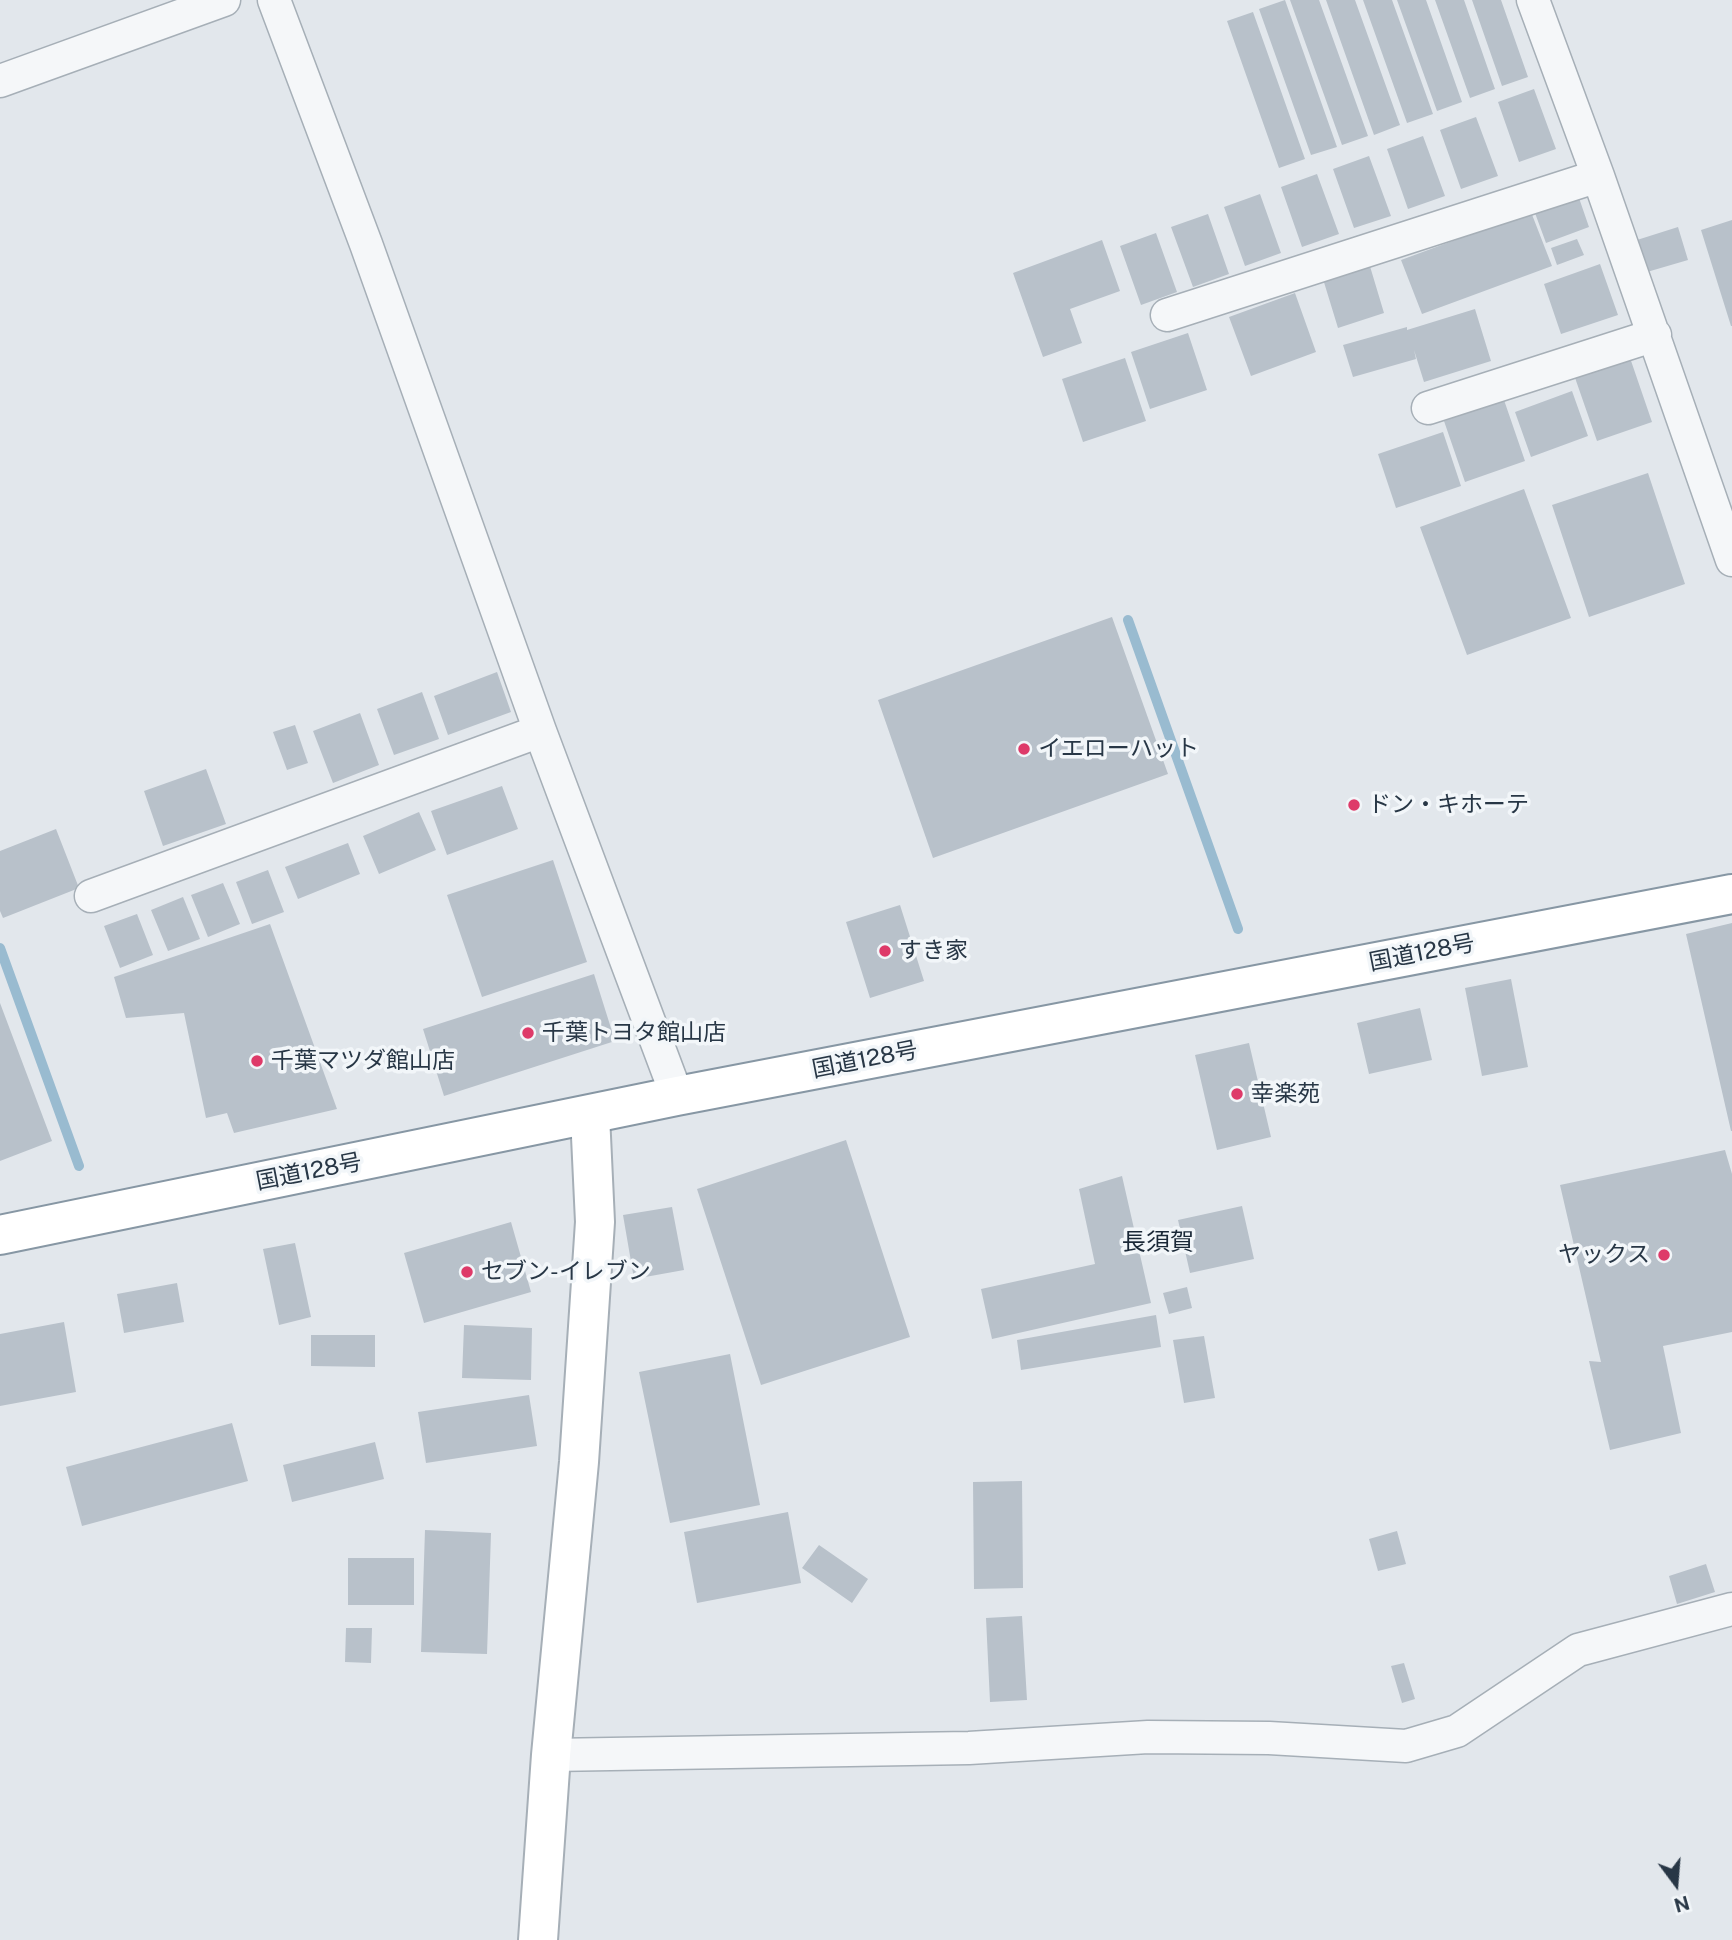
<!DOCTYPE html>
<meta charset="utf-8">
<style>
body{margin:0}
#map{position:relative;width:1732px;height:1940px;overflow:hidden;background:#e2e7ec;font-family:"Public Sans",sans-serif}
canvas{display:block}
.north{position:absolute;left:1641px;top:1849px;width:70px;height:70px;-webkit-text-stroke:5px #f2f6f9;paint-order:stroke;rotate:164deg;font-size:19px;font-weight:700;line-height:28px;text-align:center;color:#283746}
.north::after{content:'';display:block;margin:auto;width:24px;height:32px;background:#283746;clip-path:polygon(50% 0,100% 100%,50% 72%,0 100%)}
</style>
<div id="map">
<canvas width="1732" height="1940"></canvas>
<div class="north">N</div>
</div>
<script>
const context = document.querySelector('canvas').getContext('2d');
context.lineJoin = 'round';
function trace(path, color, width, dash) { context.strokeStyle = color; context.lineWidth = width; context.lineCap = dash ? 'butt' : 'round'; context.setLineDash(dash || []); context.stroke(path); }
function paint(path, color) { context.fillStyle = color; context.fill(path, 'evenodd'); }
function write(font, color, halo, rows, align = 'center') {
  context.font = font + ' "Public Sans","Noto Sans JP",sans-serif'; context.lineWidth = 7; context.setLineDash([]); context.textBaseline = 'middle'; context.strokeStyle = halo; context.fillStyle = color; for (const [text, x, y, turn = 0] of rows) {
    context.save(); context.translate(x, y); context.rotate((+turn || 0) * Math.PI / 180); context.textAlign = isNaN(turn) ? turn : align; if (halo) context.strokeText(text, 0, 0); context.fillText(text, 0, 0); context.restore();
  }
}
trace(new Path2D(`
 M 1128,620 L 1238,929
 M 0,948 L 79,1166`), '#99bbd0', 10);
paint(new Path2D(`
 M 1285,0 L 1337,147 L 1311,155 L 1259,9 Z
 M 1290,0 L 1319,0 L 1368,136 L 1342,145 Z
 M 1326,0 L 1355,0 L 1400,125 L 1374,135 Z
 M 1363,0 L 1392,0 L 1433,114 L 1407,123 Z
 M 1397,0 L 1426,0 L 1462,102 L 1437,111 Z
 M 1435,0 L 1464,0 L 1495,89 L 1470,98 Z
 M 1472,0 L 1501,0 L 1528,77 L 1502,86 Z
 M 1253,12 L 1305,159 L 1279,168 L 1227,21 Z
 M 1534,89 L 1556,149 L 1519,162 L 1498,102 Z
 M 1476,117 L 1498,176 L 1461,189 L 1440,130 Z
 M 1423,136 L 1445,196 L 1408,209 L 1387,149 Z
 M 1369,156 L 1391,216 L 1354,228 L 1333,169 Z
 M 1317,174 L 1339,234 L 1302,247 L 1281,187 Z
 M 1260,194 L 1281,253 L 1245,266 L 1224,207 Z
 M 1579,198 L 1589,227 L 1546,243 L 1535,213 Z
 M 1531,212 L 1552,266 L 1422,314 L 1401,260 Z
 M 1208,214 L 1229,274 L 1193,287 L 1171,227 Z
 M 1732,220 L 1732,326 L 1731,326 L 1701,230 Z
 M 1678,227 L 1688,260 L 1647,272 L 1637,240 Z
 M 1156,233 L 1177,292 L 1141,305 L 1120,246 Z
 M 1577,239 L 1584,255 L 1557,265 L 1551,248 Z
 M 1102,240 L 1120,291 L 1070,309 L 1082,343 L 1043,357 L 1013,273 Z
 M 1369,263 L 1384,313 L 1338,328 L 1323,279 Z
 M 1600,264 L 1618,315 L 1561,334 L 1544,284 Z
 M 1295,293 L 1316,352 L 1251,376 L 1229,317 Z
 M 1475,309 L 1491,361 L 1424,382 L 1414,350 L 1416,359 L 1353,377 L 1343,345 L 1407,327 L 1407,330 Z
 M 1188,333 L 1207,390 L 1150,409 L 1131,352 Z
 M 1628,352 L 1652,422 L 1597,441 L 1573,372 Z
 M 1125,358 L 1146,421 L 1083,442 L 1062,379 Z
 M 1572,391 L 1588,436 L 1531,457 L 1515,412 Z
 M 1504,400 L 1525,461 L 1465,482 L 1444,421 Z
 M 1443,432 L 1461,486 L 1396,508 L 1378,454 Z
 M 1648,473 L 1685,584 L 1589,617 L 1552,505 Z
 M 1524,489 L 1571,618 L 1467,655 L 1420,527 Z
 M 1112,617 L 1168,774 L 933,858 L 878,700 Z
 M 497,672 L 511,712 L 448,735 L 434,696 Z
 M 422,692 L 439,739 L 394,755 L 377,709 Z
 M 360,713 L 379,765 L 333,783 L 313,731 Z
 M 295,725 L 308,763 L 287,770 L 273,732 Z
 M 206,769 L 226,824 L 163,846 L 144,791 Z
 M 502,786 L 518,829 L 447,855 L 431,811 Z
 M 419,812 L 436,850 L 379,874 L 363,836 Z
 M 56,829 L 79,888 L 3,918 L 0,911 L 0,851 Z
 M 348,843 L 360,874 L 298,899 L 285,867 Z
 M 553,860 L 587,962 L 482,997 L 447,895 Z
 M 268,870 L 284,912 L 252,924 L 236,882 Z
 M 223,883 L 240,924 L 208,937 L 191,895 Z
 M 183,897 L 200,939 L 168,951 L 151,910 Z
 M 900,905 L 924,981 L 870,998 L 846,922 Z
 M 137,914 L 153,955 L 120,968 L 104,926 Z
 M 1732,923 L 1732,1131 L 1731,1131 L 1686,934 Z
 M 270,924 L 337,1109 L 234,1133 L 227,1113 L 206,1118 L 184,1013 L 126,1018 L 114,977 Z
 M 594,974 L 615,1041 L 444,1096 L 423,1029 Z
 M 1511,979 L 1528,1067 L 1482,1076 L 1465,988 Z
 M 0,1003 L 52,1141 L 0,1161 Z
 M 1420,1008 L 1432,1060 L 1369,1074 L 1357,1023 Z
 M 1249,1043 L 1271,1137 L 1217,1150 L 1195,1055 Z
 M 846,1140 L 910,1337 L 761,1385 L 697,1189 Z
 M 1725,1150 L 1732,1174 L 1732,1332 L 1663,1346 L 1681,1433 L 1610,1450 L 1589,1361 L 1601,1362 L 1560,1185 Z
 M 1122,1176 L 1151,1303 L 992,1339 L 981,1289 L 1095,1264 L 1079,1189 Z
 M 1242,1206 L 1254,1259 L 1190,1273 L 1178,1220 Z
 M 672,1207 L 684,1270 L 634,1279 L 623,1215 Z
 M 511,1222 L 531,1292 L 424,1323 L 404,1253 Z
 M 295,1243 L 311,1317 L 279,1325 L 263,1249 Z
 M 177,1283 L 184,1322 L 124,1333 L 117,1294 Z
 M 1187,1287 L 1192,1308 L 1169,1314 L 1163,1293 Z
 M 1156,1315 L 1161,1347 L 1021,1370 L 1017,1340 Z
 M 64,1322 L 76,1392 L 0,1406 L 0,1334 Z
 M 464,1325 L 532,1328 L 531,1380 L 462,1378 Z
 M 311,1335 L 375,1335 L 375,1367 L 311,1366 Z
 M 1204,1336 L 1215,1398 L 1184,1403 L 1173,1340 Z
 M 730,1354 L 760,1505 L 670,1523 L 639,1372 Z
 M 529,1395 L 537,1446 L 426,1463 L 418,1412 Z
 M 232,1423 L 248,1481 L 82,1526 L 66,1467 Z
 M 375,1442 L 384,1479 L 292,1502 L 283,1465 Z
 M 1022,1481 L 1023,1588 L 974,1589 L 973,1482 Z
 M 788,1512 L 801,1583 L 697,1603 L 684,1532 Z
 M 425,1530 L 491,1533 L 487,1654 L 421,1652 Z
 M 1397,1531 L 1406,1564 L 1378,1571 L 1369,1539 Z
 M 819,1545 L 868,1579 L 852,1603 L 802,1568 Z
 M 348,1558 L 414,1558 L 414,1605 L 348,1605 Z
 M 1706,1564 L 1715,1592 L 1677,1604 L 1669,1576 Z
 M 1022,1616 L 1027,1700 L 990,1702 L 986,1618 Z
 M 346,1628 L 372,1628 L 371,1663 L 345,1662 Z
 M 1404,1663 L 1415,1699 L 1402,1703 L 1391,1666 Z`), '#b8c1ca');
const street = new Path2D(`
 M 274,0 L 366,244 L 540,731 L 677,1096
 M 1533,0 L 1598,176 L 1732,560
 M 0,81 L 224,0
 M 1167,315 L 1598,176
 M 1428,408 L 1655,335
 M 91,896 L 540,731
 M 551,1755 L 969,1748 L 1148,1737 L 1269,1738 L 1406,1746 L 1457,1731 L 1578,1650 L 1732,1609`);
const secondary = new Path2D(`
 M 538,1940 L 551,1755 L 579,1462 L 595,1222 L 590,1115`);
const highway = new Path2D(`
 M 0,1235 L 677,1096 L 1732,894`);
trace(street, '#a6afb7', 35);
trace(secondary, '#a6afb7', 42);
trace(highway, '#8797a4', 42);
trace(street, '#f5f7f9', 32);
trace(secondary, '#fff', 38);
trace(highway, '#fff', 38);
for (const [x, y, r, color] of [
 [1024,749,7,"#de3a69"],
 [1354,805,7,"#de3a69"],
 [885,951,7,"#de3a69"],
 [528,1033,7,"#de3a69"],
 [257,1061,7,"#de3a69"],
 [1237,1094,7,"#de3a69"],
 [1664,1255,7,"#de3a69"],
 [467,1272,7,"#de3a69"]
]) { const dot = new Path2D(); dot.arc(x, y, r, 0, 2 * Math.PI); context.fillStyle = color; context.fill(dot); trace(dot, '#f2f6f9', 2.5); }
write('23px', '#283746', '#f2f6f9', [
 ["イエローハット",1038,749],
 ["ドン・キホーテ",1368,805],
 ["すき家",899,951],
 ["千葉トヨタ館山店",542,1033],
 ["千葉マツダ館山店",271,1061],
 ["幸楽苑",1251,1094],
 ["ヤックス",1650,1255,"right"],
 ["セブン-イレブン",481,1272]
], 'left');
write('23px', '#283746', '#f2f6f9', [
 ["国道128号",1422,953,-11],
 ["国道128号",865,1060,-11],
 ["国道128号",309,1172,-11]
]);
write('24px', '#1a2837', '#f2f6f9', [
 ["長須賀",1158,1243]
]);
</script>
